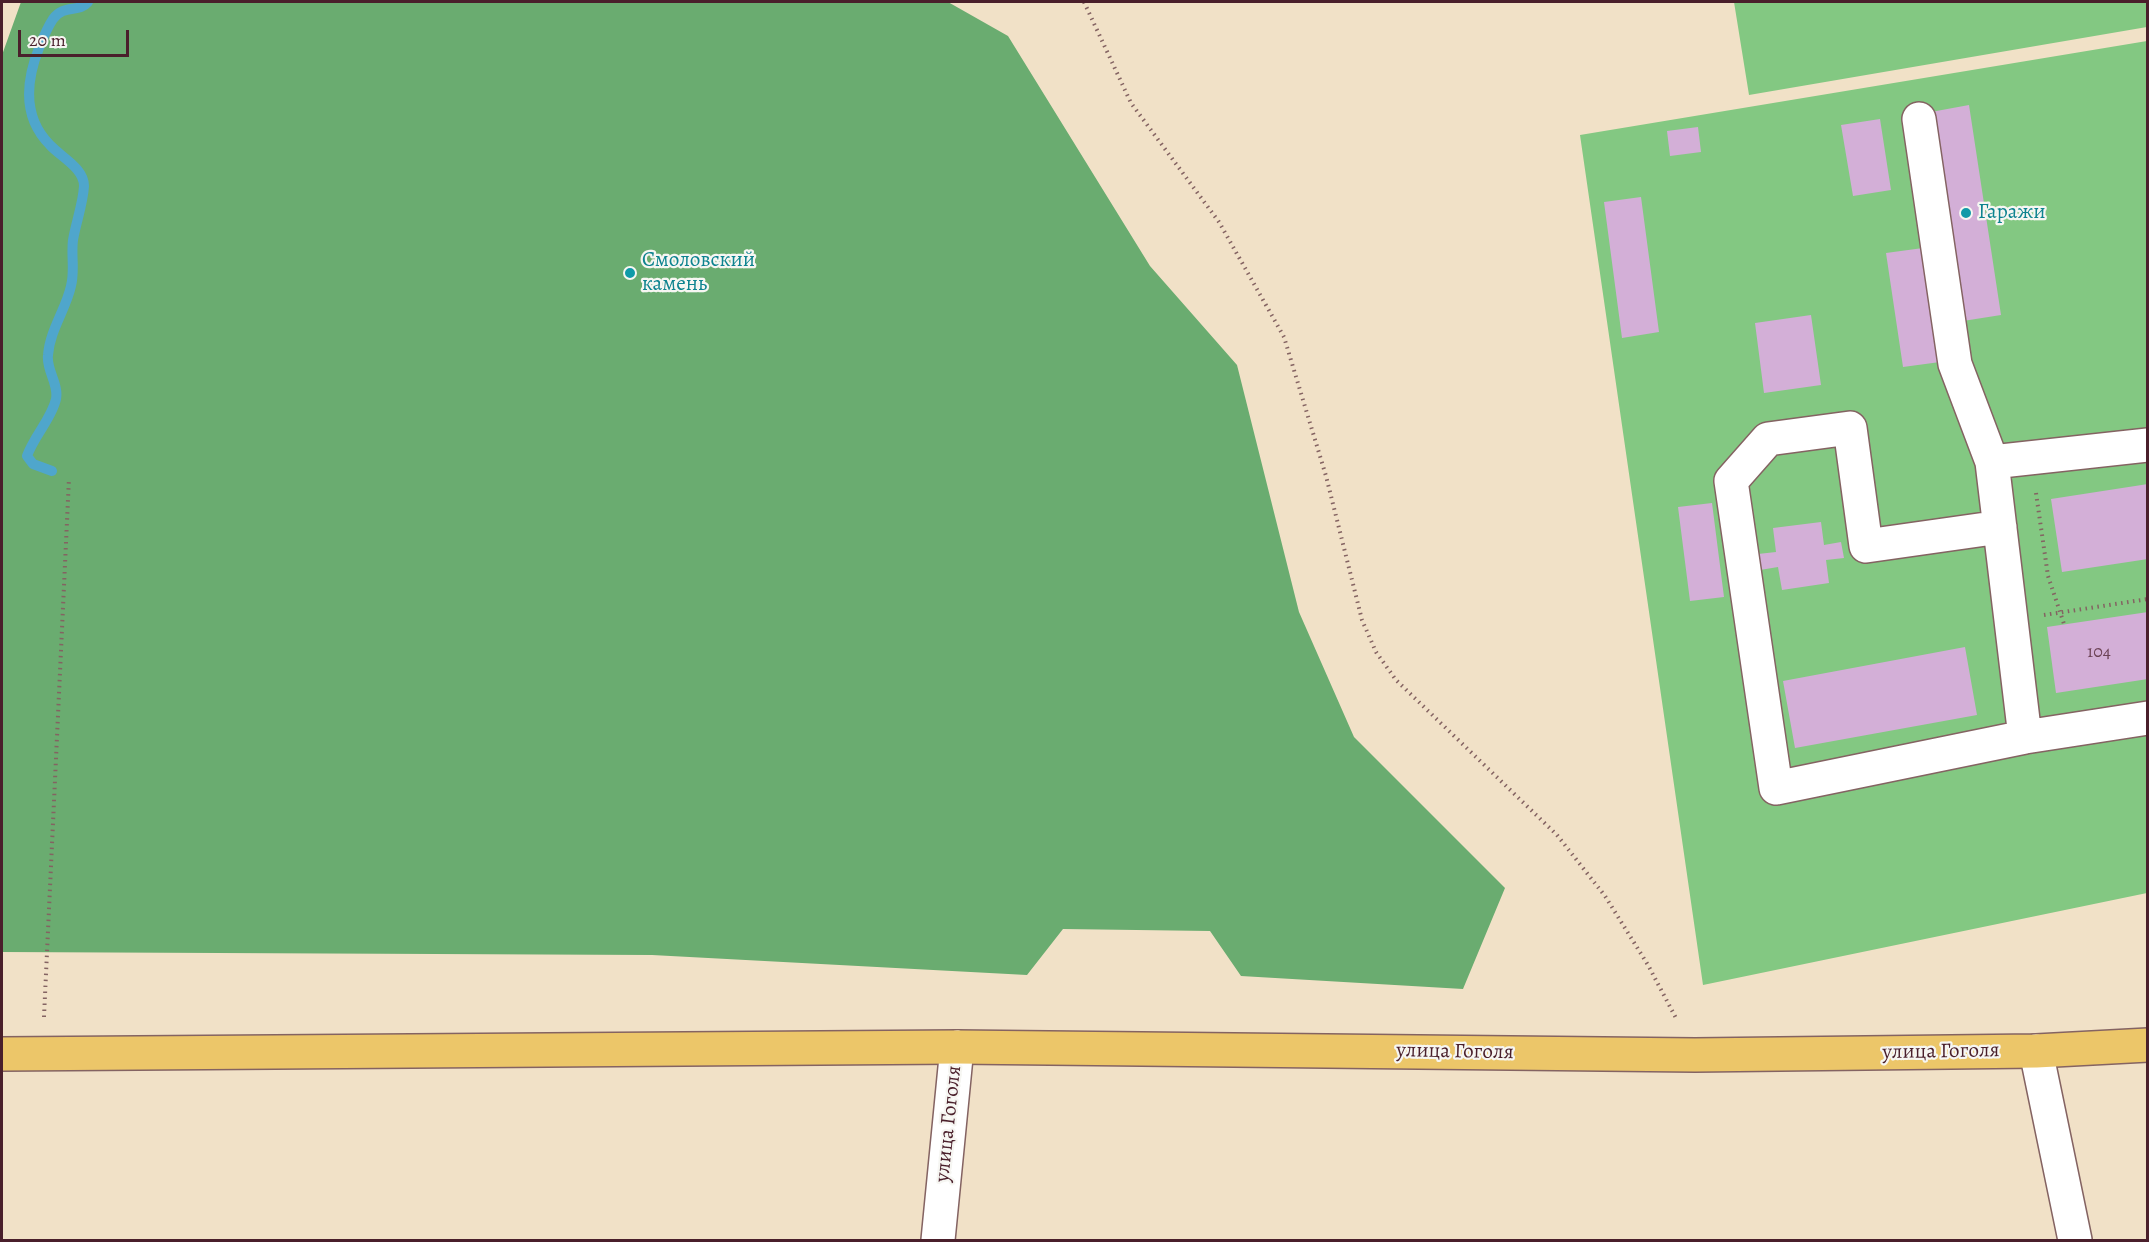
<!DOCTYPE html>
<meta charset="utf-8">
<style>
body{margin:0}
#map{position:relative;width:2149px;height:1242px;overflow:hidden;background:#f1e1c7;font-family:Alegreya,serif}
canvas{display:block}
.frame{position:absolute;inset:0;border:3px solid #4a1f2b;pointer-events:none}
.scale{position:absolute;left:18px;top:30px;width:111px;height:27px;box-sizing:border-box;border:3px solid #4a1f2b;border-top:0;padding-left:8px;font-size:18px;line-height:21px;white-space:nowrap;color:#4a1f2b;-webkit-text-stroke:4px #f6f6f2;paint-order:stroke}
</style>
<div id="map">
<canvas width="2149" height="1242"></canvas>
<div class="frame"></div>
<div class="scale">20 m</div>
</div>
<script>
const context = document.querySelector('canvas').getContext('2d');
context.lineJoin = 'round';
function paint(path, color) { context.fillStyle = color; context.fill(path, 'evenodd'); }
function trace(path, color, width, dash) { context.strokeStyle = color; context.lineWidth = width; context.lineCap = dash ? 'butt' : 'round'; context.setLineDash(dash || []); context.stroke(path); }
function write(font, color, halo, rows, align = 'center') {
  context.font = font + ' Alegreya,serif'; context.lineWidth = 4.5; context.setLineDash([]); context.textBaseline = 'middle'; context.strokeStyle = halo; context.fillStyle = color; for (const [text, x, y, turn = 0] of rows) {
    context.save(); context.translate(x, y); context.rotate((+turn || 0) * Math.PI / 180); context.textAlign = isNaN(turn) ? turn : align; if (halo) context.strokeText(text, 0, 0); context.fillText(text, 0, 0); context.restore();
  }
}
paint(new Path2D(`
 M 1734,2 L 2147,2 L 2147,27 L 1749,95 Z
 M 2147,41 L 2147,893 L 1703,985 L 1580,135 Z`), '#83c882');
paint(new Path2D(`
 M 21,2 L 948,2 L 1008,36 L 1150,266 L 1237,365 L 1299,612 L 1354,737 L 1505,888 L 1463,989 L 1241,976 L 1210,931 L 1063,929 L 1027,975 L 652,955 L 2,952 L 2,55 Z`), '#6aac70');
trace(new Path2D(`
 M 52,471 L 33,464 L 27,456 C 34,436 52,418 56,399 C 59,384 46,370 48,355 C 50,330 66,309 71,286 C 75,271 71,255 73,240 C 76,222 83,204 84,186 C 84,168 61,157 50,145 C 22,117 26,81 39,48 C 43,38 47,28 53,19 C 64,4 79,13 88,2`), '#4fa6cc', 10);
paint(new Path2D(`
 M 1969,105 L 2001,315 L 1963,321 L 1931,112 Z
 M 1880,119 L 1891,190 L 1853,196 L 1841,125 Z
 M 1698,127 L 1701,152 L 1670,156 L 1667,131 Z
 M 1641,197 L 1659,332 L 1622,338 L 1604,202 Z
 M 1923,248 L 1940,362 L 1903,367 L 1886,253 Z
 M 1811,315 L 1821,385 L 1764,393 L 1755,323 Z
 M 2148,484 L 2148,559 L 2062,572 L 2051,499 Z
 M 1712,503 L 1724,597 L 1690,601 L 1678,507 Z
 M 1821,522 L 1824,545 L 1841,542 L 1844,558 L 1826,560 L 1829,583 L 1782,590 L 1778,567 L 1760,570 L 1758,554 L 1776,552 L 1773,528 Z
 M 2148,612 L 2148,679 L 2056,693 L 2047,627 Z
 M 1965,647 L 1977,715 L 1795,748 L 1783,681 Z`), '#d3afd7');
const minor = new Path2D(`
 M 1919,119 L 1955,364 L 1992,462
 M 2000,527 L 1866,546 L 1850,428 L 1768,439 L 1731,481 L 1776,788 L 2025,737 C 2014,645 2003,554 1992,462 L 2148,445
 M 2025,737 L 2148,718
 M 2036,1051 L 2075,1240
 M 938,1240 L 957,1047`);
const major = new Path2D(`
 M 2,1054 L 957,1047 L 1695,1055 L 2036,1051 L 2148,1045`);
trace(minor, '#846362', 36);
trace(major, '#846362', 36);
trace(new Path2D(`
 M 1084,2 L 1131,103 L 1219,222 L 1284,337 L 1326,476 L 1362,620 L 1376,652 L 1396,680 L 1557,835 L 1605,896 L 1648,965 L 1677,1020
 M 2036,493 L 2048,576 L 2064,624
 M 2044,615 L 2148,599
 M 44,1017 L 69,478`), '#846362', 4, [1.5, 4.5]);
trace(minor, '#fff', 33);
trace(major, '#ecc669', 33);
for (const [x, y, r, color] of [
 [1966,213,6,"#0f9aa8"],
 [630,273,6,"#0f9aa8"]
]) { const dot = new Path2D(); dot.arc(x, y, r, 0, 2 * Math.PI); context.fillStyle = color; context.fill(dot); trace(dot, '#f6f6f2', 2); }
write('18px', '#6c4356', null, [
 ["104",2099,653]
]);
write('21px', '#0d838f', '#f6f6f2', [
 ["Гаражи",1978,213],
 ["Смоловский",642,261],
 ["камень",642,285]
], 'left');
write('21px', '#4a1f2b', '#f6f6f2', [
 ["улица Гоголя",1455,1052,1],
 ["улица Гоголя",1941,1052,-1],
 ["улица Гоголя",949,1124,-84]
]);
</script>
